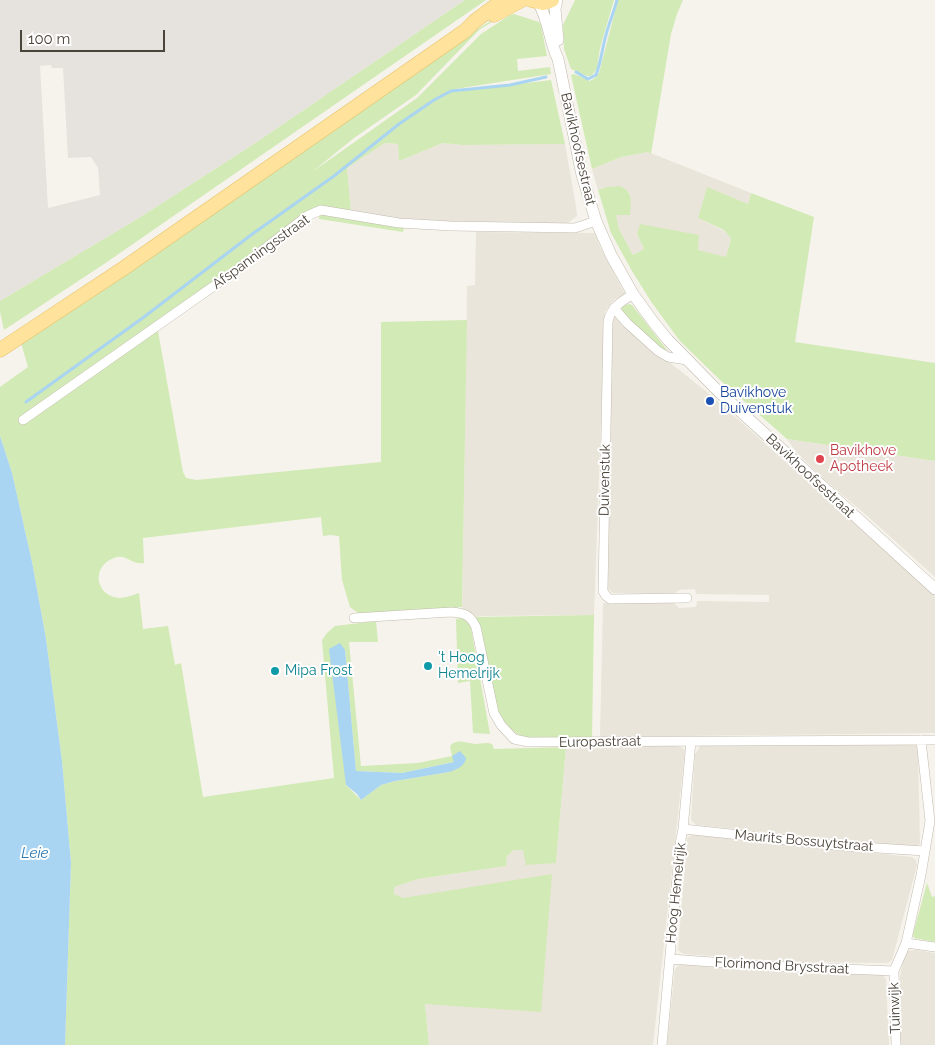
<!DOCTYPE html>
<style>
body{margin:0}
#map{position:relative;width:935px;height:1045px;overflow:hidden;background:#f6f3ec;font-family:Raleway,sans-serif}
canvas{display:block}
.scale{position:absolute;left:20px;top:30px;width:145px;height:22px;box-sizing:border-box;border:2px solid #4b4439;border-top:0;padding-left:6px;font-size:15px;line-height:18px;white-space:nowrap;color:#4b4439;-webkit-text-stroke:4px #fff;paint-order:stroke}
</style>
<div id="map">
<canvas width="935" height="1045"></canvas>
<div class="scale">100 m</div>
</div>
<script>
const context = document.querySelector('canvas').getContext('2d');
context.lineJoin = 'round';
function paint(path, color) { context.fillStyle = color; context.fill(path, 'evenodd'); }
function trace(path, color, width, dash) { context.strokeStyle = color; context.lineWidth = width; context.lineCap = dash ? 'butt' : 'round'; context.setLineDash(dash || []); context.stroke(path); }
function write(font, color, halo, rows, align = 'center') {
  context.font = font + ' Raleway,sans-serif'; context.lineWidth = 4; context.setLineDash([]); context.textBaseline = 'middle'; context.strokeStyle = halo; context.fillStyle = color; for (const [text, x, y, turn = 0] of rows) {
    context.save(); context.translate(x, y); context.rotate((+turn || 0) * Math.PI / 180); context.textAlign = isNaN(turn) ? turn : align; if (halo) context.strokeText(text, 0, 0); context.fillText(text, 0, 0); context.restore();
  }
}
paint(new Path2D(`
 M 385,143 L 398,144 L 399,161 L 443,143 L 462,145 L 565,144 L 576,206 L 577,216 L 568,223 L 472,223 L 411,221 L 351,211 L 347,168 Z
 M 648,152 L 751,193 L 748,204 L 707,188 L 698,218 L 726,232 L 731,239 L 726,258 L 697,250 L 699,235 L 637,234 L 644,249 L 633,255 L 619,229 L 615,215 L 631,202 L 629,192 L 607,187 L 598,190 L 592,169 L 621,157 Z
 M 476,232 L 595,233 L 599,245 L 625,294 L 614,300 L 605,311 L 594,615 L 485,616 L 462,618 L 467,286 L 475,285 Z
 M 614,315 L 659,354 L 712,396 L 935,596 L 935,733 L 600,737 L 603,603 L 674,603 L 679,608 L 696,607 L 697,601 L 769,602 L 769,595 L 696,594 L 695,589 L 679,590 L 674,594 L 613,593 L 608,589 L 612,317 Z
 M 787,439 L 935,461 L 935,577 L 865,514 L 825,480 L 797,453 Z
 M 669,745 L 681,747 L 685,750 L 653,1045 L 429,1045 L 425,1004 L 403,898 L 394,894 L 394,887 L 418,879 L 506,866 L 507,856 L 514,850 L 523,850 L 556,863 L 566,747 Z
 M 701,745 L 916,745 L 918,751 L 920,844 L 912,847 L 696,825 L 691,820 L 695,754 Z
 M 693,834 L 912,857 L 916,860 L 917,865 L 892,960 L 888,963 L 794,962 L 684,954 L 678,950 L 687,838 Z
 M 916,950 L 935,953 L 935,1045 L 899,1045 L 898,1024 L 900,978 L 903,959 L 907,951 Z
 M 683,964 L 808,974 L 842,972 L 883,975 L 886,979 L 889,1045 L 667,1045 L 675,969 L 678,966 Z`), '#eae5da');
paint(new Path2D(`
 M 0,0 L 465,0 L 257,142 L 139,218 L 0,301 ZM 51,65 L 52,68 L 63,68 L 68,158 L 91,157 L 98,168 L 100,195 L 48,208 L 40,66 Z`), '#e6e2dd');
paint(new Path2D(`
 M 465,0 L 486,0 L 104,264 L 4,330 L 0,312 L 0,301 L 139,218 L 257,142 Z
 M 575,0 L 614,0 L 600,48 L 597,68 L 594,73 L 591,76 L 587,76 L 571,69 L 564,49 L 563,25 Z
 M 618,0 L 683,0 L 677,14 L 671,34 L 651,154 L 648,152 L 621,157 L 592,169 L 571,75 L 574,74 L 590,81 L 595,78 L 599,73 Z
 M 508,10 L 508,12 L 479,30 L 416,95 L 354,138 L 312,172 L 417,98 L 481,34 L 510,15 L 514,14 L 539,22 L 541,25 L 547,56 L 517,59 L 518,71 L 550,67 L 551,74 L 455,89 L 455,92 L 551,80 L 565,144 L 462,145 L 443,143 L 399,161 L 398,144 L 385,143 L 347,168 L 351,211 L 406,220 L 403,232 L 319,219 L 320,207 L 243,269 L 158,331 L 183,472 L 186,478 L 196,480 L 381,462 L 381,322 L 467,320 L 462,607 L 378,614 L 358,613 L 350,607 L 342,580 L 339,536 L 330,535 L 323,536 L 321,517 L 143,538 L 144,563 C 131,565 126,553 114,558 C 91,566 95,596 119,598 C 125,598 133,595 139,593 L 143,629 L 168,626 L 175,665 L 181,663 L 203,797 L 334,778 L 322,640 L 327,633 L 335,626 L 376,621 L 378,642 L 349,642 L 361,766 L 418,763 L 452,756 L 450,746 C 457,738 465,743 475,744 C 481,744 486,742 492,744 L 494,749 L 566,747 L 556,863 L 526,865 L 523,850 L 514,850 L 507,856 L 506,866 L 418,879 L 394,887 L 394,894 L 403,898 L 552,874 L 541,1012 L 425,1004 L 429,1045 L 65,1045 L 71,863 L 62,761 L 46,639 L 32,562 L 12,473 L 0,436 L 0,387 L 28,367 L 21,343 L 391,90 L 479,28 ZM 345,650 L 356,771 L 402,773 L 454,762 L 449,772 L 395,781 L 381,785 L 361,800 L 346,785 Z
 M 620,186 C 634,192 631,202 630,215 L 616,215 L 619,229 L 633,255 L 644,249 L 637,234 L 640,224 L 699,235 L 698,250 L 726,257 L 731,239 L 726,232 L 722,229 L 698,218 L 707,187 L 748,204 L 751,193 L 814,217 L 795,342 L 935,363 L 935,461 L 787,439 L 720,380 L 680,341 L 652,303 L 632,271 L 611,233 L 598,190 L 607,187 Z
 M 629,304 L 632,305 L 667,350 L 667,351 L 666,352 L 634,326 L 621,311 L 622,306 L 625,305 Z
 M 594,615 L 592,740 L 529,738 L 519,735 L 511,729 L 502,719 L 493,698 L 476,617 Z
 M 469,617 L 490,734 L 473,733 L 470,681 L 458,683 L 456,619 Z
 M 927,883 L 932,897 L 935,896 L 935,942 L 914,938 L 913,934 Z`), '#d2eab5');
paint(new Path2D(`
 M 0,436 L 12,473 L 32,562 L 46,639 L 62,761 L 71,863 L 65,1045 L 0,1045 Z
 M 340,643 L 345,650 L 356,771 L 402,773 L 454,762 L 452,756 L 460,751 L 466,758 C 465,766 456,770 449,772 L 395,781 L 381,785 L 361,800 L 357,794 L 346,785 L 329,649 Z`), '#a9d4f2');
trace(new Path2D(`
 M 576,72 L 588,79 L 596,75 C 601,62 602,49 606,35 C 609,23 614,12 617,0
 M 26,402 L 144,317 L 251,235 L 334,176 L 399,124 L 434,100 L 451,91 L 510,85 L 546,77`), '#a9d4f2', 3);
const minor = new Path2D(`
 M 633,294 C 622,301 610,308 608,322 L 603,591 L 606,596 L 610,599 L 687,598
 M 614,308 L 627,323 L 658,351 L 668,357 L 687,360
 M 23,420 L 241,267 L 307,216 L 321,210 L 399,223 L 451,226 L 575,228 L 596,221
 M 354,618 L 451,612 C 465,613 470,615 476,627 L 494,713 L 501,725 L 514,739 L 528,742 L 935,740
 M 683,829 L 845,846 L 925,851
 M 906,943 L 935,947
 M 670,959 L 769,966 L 894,971
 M 662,1045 L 680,844 L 683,829 L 691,741
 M 896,1045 L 894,971 L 906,943 L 921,875 L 930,821 L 921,740`);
const tertiary = new Path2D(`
 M 557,0 L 555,9 L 558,40
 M 538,2 C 549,20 549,41 558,59 L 582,175 L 596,221 L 611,255 L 633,294 L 654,323 L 668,340 L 717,390 L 935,589`);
const primary = new Path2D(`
 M 531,0 L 543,3 L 552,0
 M 494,15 L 522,0
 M 0,350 L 124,268 L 465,31 L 475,21 L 503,0`);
trace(minor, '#c2bbae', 10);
trace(tertiary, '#c2bbae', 12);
trace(primary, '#e6c16a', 15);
trace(minor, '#fff', 9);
trace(tertiary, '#fff', 11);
trace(primary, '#ffe39c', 14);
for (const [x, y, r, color] of [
 [710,401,5,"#1a4fb4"],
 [820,459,5,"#e0444e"],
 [428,666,5,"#0f9aa8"],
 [275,671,5,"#0f9aa8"]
]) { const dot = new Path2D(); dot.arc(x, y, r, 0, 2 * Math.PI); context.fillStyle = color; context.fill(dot); trace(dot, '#fff', 2); }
write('14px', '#4b4439', '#fff', [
 ["Bavikhoofsestraat",578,149,77],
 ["Afspanningsstraat",261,252,-36],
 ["Bavikhoofsestraat",810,476,43],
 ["Duivenstuk",605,480,-89],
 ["Europastraat",600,742,-1],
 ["Maurits Bossuytstraat",804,841,5],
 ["Hoog Hemelrijk",676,893,-84],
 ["Florimond Brysstraat",782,966,3],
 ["Tuinwijk",895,1008,-92]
]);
write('14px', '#164399', '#fff', [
 ["Bavikhove",720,393],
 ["Duivenstuk",720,409]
], 'left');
write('14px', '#be3a42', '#fff', [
 ["Bavikhove",830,451],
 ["Apotheek",830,467]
], 'left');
write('14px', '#0d838f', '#fff', [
 ["'t Hoog",438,658],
 ["Hemelrijk",438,674],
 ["Mipa Frost",285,671]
], 'left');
write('italic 15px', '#2e7ab2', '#fff', [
 ["Leie",35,853]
]);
</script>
